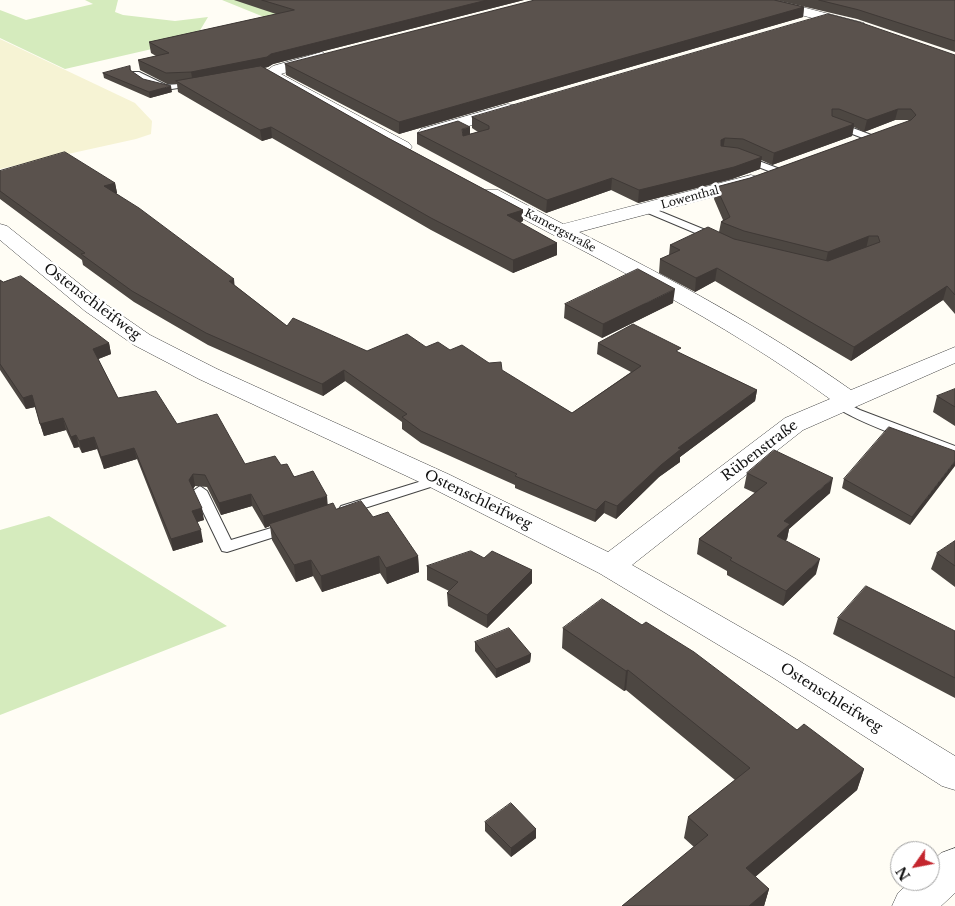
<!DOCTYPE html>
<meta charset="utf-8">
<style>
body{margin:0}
#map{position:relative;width:955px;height:906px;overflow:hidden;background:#fffdf5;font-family:"Libre Baskerville",serif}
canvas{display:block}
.north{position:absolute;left:890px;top:841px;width:50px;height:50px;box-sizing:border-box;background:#fff;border:1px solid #a0a0a0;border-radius:50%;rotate:237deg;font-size:14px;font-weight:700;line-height:20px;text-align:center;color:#111}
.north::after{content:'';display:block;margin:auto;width:18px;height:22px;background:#c4262e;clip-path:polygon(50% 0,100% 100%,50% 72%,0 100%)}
</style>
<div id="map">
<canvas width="955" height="906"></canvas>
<div class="north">N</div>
</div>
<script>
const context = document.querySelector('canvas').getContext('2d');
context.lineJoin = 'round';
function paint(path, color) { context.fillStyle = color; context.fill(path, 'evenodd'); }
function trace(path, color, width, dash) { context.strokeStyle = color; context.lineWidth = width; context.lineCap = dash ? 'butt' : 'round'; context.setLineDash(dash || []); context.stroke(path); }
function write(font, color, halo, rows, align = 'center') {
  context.font = font + ' "Libre Baskerville",serif'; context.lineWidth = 5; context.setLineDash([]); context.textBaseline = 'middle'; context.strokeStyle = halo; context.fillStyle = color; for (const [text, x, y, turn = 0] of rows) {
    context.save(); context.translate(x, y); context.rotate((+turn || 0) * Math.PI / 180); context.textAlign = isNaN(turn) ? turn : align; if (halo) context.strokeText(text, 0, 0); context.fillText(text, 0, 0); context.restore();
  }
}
paint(new Path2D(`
 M 0,39 L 135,103 L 152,121 L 151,134 L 136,139 L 0,169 Z`), '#f6f3d4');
paint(new Path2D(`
 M 85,0 L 118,0 L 115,12 L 123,15 L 175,21 L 208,17 L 199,32 L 264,17 L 222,0 L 365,0 L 65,69 L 0,38 L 0,10 L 26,20 L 93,4 Z
 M 49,516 L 227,626 L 0,715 L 0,530 Z`), '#d5ebbd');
const service = new Path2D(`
 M 133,72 L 139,72 L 166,85 L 194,83 L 198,85 L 165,90 L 133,76 Z
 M 837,122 L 874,136 L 875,138 L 868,140 L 834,127 L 834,123 Z
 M 743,155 L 780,169 L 782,171 L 774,173 L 740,160 L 740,156 Z
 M 647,206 L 720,236 L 721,238 L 720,240 L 712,240 L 643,211 L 642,209 Z
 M 838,399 L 860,410 L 955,446 L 955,455 C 934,450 843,418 832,403 L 833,400 Z
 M 438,476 L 445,480 L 443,483 L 346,514 L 339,509 L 341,506 Z
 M 200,486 L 207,491 L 231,540 L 288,523 L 295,528 L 293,531 L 227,552 L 222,551 L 193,491 Z`);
const minor = new Path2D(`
 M 752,0 L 775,0 L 864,23 L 866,26 L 859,30 L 754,3 Z
 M 322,52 L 330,57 L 327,60 L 281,74 L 409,143 L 412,147 L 409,151 L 397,151 L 262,74 L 273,66 Z
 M 508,104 L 514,105 L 516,109 L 514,113 L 427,138 L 421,137 L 418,133 L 421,129 Z
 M 751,175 L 758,177 L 760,181 L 758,185 L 579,232 C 673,280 765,329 851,390 L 955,347 L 955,363 L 803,430 L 632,565 L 796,659 L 955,756 L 955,790 L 942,786 L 772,677 L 599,573 L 428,486 L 199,379 L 134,345 L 85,311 L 0,240 L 0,224 L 7,226 L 101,301 L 150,335 L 217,369 L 448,474 L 608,552 L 785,418 L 830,399 C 722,320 601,261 484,198 L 481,194 L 484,190 L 498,190 L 563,224 Z
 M 955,848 L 955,893 L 941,906 L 892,906 L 898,893 L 911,881 L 930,881 L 930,863 L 941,853 Z`);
trace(service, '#444', 2);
trace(minor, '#444', 1);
paint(service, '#fff');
paint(minor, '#fff');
paint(new Path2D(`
 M 234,0 L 524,0 L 273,64 L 268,67 L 264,68 L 388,138 L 523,210 L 523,221 L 520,223 L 557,243 L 557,255 L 513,273 L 431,230 L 272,138 L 262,141 L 178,92 L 177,84 L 167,84 L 140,70 L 138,60 L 156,56 L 151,53 L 149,42 L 276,14 Z
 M 535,0 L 955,0 L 955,52 L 857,19 L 780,1 L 775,0 L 804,7 L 803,17 L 399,134 L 286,75 L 285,64 Z
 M 955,55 L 955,314 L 943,300 L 851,361 L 715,281 L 695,292 L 659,273 L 660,259 L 669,255 L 670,245 L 719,232 L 721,222 L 723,220 L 714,199 L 716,187 L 750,178 L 909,121 L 908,120 L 895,120 L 864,132 L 854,127 L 852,136 L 772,165 L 761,160 L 760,169 L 732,179 L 638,203 L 611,190 L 546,213 L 417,144 L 417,133 L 470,134 L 478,132 L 472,128 L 472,117 Z
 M 130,66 L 131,71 L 143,79 L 172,92 L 150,98 L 104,78 L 103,73 Z
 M 0,171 L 115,183 L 117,193 L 116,193 L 287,326 L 367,351 L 426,347 L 450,350 L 489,363 L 572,413 L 631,372 L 597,354 L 598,343 L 680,353 L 757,390 L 755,401 L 680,457 L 680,462 L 659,477 L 616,519 L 604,513 L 595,522 L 515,488 L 515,485 L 421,443 L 402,429 L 402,422 L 345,381 L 323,396 L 208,345 L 134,302 L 83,265 L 82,260 L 0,199 Z
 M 0,280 L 109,343 L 111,354 L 98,359 L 118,398 L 177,424 L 245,464 L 281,465 L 328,505 L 336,509 L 373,517 L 418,556 L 419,572 L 387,584 L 380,573 L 322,592 L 313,576 L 296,582 L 272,540 L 270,526 L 265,528 L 252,506 L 221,515 L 207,487 L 195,486 L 193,489 L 204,520 L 197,522 L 203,542 L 173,551 L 137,459 L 104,469 L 97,449 L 82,453 L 79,447 L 74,448 L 66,430 L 44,436 L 35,407 L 26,409 L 0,370 Z
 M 673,303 L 602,338 L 564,318 L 565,304 Z
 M 955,389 L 955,426 L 933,412 L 937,396 Z
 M 955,451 L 910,525 L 842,488 L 844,479 Z
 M 747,473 L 830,493 L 789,529 L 787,539 L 785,541 L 816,574 L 783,606 L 727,575 L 727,571 L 697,554 L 699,539 L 755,493 L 744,488 Z
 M 955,541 L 955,587 L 931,569 L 937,553 Z
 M 484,558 L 532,570 L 532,583 L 487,628 L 448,606 L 447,593 L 449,591 L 427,580 L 427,566 Z
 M 838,618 L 955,631 L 955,698 L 833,634 Z
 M 563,628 L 797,730 L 864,769 L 857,790 L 755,877 L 769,889 L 764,906 L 622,906 L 694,847 L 684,838 L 688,817 L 735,780 L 626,690 L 624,691 L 562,648 Z
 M 475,642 L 531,654 L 530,662 L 496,678 L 475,651 Z
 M 485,822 L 536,829 L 536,838 L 511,857 L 485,831 Z`), '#4d4742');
paint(new Path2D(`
 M 487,0 L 524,0 L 273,64 L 268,67 L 193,83 L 191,72 L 271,54 Z
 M 804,7 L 803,17 L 399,134 L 399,122 Z
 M 171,86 L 172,92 L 150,98 L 149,92 Z
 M 898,109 L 895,120 L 864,132 L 867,120 Z
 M 854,124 L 852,136 L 772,165 L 774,153 Z
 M 271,127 L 272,138 L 262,141 L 260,130 Z
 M 470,127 L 470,138 L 463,141 L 462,129 Z
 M 725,138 L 723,150 L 719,152 L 721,140 Z
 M 762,157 L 760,169 L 732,179 L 638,203 L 639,190 Z
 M 612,178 L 611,190 L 546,213 L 547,200 Z
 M 115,183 L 117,193 L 107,196 L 104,186 Z
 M 523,210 L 523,221 L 506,227 L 507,215 Z
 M 869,236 L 866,249 L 825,265 L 828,252 Z
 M 557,243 L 557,255 L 513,273 L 513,260 Z
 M 717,268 L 715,281 L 695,292 L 696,278 Z
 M 234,279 L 235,290 L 229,281 Z
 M 947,286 L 943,300 L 851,361 L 854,347 Z
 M 675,289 L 673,303 L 602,338 L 603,324 Z
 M 109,343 L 111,354 L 96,360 L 93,349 Z
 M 344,370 L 345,381 L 323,396 L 322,384 Z
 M 757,390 L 755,401 L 680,457 L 680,462 L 659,477 L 616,519 L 617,506 L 678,448 Z
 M 32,395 L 35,407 L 26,409 L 23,398 Z
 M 63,418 L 66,430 L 44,436 L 40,424 Z
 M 76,435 L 79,447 L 74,448 L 71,437 Z
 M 94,437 L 97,449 L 82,453 L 79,441 Z
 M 134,448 L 137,459 L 104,469 L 101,457 Z
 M 955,461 L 955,466 L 910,525 L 912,517 Z
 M 193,474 L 195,486 L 191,492 L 189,480 Z
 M 833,478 L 830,493 L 789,529 L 787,539 L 774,551 L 777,536 L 784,521 Z
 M 251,494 L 252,506 L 221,515 L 219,503 Z
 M 327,496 L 328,508 L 269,524 L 270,526 L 265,528 L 263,516 Z
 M 605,501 L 604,513 L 595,522 L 596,510 Z
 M 202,508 L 204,520 L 194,523 L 192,511 Z
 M 201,530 L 203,542 L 173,551 L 171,539 Z
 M 379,556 L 380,573 L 322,592 L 321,576 Z
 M 418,556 L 419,572 L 387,584 L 386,568 Z
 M 820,559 L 816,574 L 783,606 L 786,591 Z
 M 311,560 L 313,576 L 296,582 L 294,565 Z
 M 532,570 L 532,583 L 487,628 L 487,615 Z
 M 531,654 L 530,662 L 496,678 L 496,669 Z
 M 628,670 L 626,690 L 624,691 L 626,671 Z
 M 864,769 L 857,790 L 741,889 L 746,868 Z
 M 536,829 L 536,838 L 511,857 L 511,848 Z
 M 769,889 L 764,906 L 749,906 Z`), '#3f3936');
const building = new Path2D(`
 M 262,0 L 487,0 L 271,54 L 267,57 L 191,72 L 166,73 L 138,60 L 169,53 L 149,42 L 294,10 Z
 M 535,0 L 774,0 L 804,7 L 399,122 L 285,64 Z
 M 819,0 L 955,0 L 955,41 L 859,10 Z
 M 828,14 L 859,22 L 955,55 L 955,295 L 947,286 L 854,347 L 717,268 L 696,278 L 660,259 L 680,250 L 670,245 L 708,227 L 734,239 L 828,261 L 880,242 L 878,236 L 869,236 L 828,252 L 744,231 L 721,222 L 730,217 L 716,187 L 750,178 L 911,120 L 916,115 L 911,109 L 898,109 L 867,120 L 839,109 L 832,109 L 832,116 L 854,124 L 774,153 L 743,139 L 725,138 L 721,140 L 721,146 L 738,148 L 762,157 L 734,167 L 639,190 L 612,178 L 547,200 L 417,133 L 458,121 L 470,127 L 462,129 L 463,136 L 489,129 L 489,126 L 472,117 Z
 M 130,66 L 130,70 L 143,79 L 171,86 L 149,92 L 103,73 Z
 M 261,66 L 388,138 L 523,210 L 507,215 L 557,243 L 513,260 L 431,218 L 271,127 L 260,130 L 176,81 Z
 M 65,152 L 115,183 L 104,186 L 139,208 L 234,279 L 229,281 L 287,326 L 293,318 L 367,351 L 407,334 L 426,347 L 438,342 L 450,350 L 462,345 L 489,363 L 501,362 L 502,370 L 572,413 L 641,366 L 598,343 L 633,324 L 681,348 L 676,351 L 757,390 L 678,448 L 681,449 L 661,465 L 617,506 L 605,501 L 596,510 L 515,476 L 517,474 L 421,431 L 402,417 L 407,414 L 344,370 L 322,384 L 206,333 L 132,291 L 81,254 L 85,253 L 0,191 L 0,171 Z
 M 638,269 L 675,289 L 603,324 L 565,304 Z
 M 21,276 L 109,343 L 93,349 L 118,398 L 156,391 L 177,424 L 217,414 L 245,464 L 275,456 L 281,465 L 287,464 L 294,477 L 313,471 L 327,496 L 263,516 L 251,494 L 219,503 L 205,475 L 193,474 L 189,480 L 202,508 L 192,511 L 201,530 L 171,539 L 134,448 L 101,457 L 94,437 L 79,441 L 76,435 L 71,437 L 63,418 L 40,424 L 32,395 L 23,398 L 0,364 L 0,280 L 3,282 Z
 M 955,389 L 955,407 L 937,396 Z
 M 889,427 L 955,451 L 955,461 L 912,517 L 844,479 Z
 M 774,450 L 833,478 L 784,521 L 790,524 L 777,536 L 820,559 L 786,591 L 730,560 L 732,558 L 699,539 L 767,483 L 747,473 Z
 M 361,501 L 373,517 L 388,512 L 418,556 L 386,568 L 379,556 L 321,576 L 311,560 L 294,565 L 269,524 L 333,503 L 336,509 Z
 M 955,541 L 955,566 L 937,553 Z
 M 471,551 L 484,558 L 492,551 L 532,570 L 487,615 L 447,593 L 458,582 L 427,566 Z
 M 866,586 L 955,631 L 955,678 L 838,618 Z
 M 602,599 L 642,625 L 646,622 L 694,652 L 797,730 L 804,724 L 864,769 L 746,868 L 769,889 L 749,906 L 622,906 L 708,835 L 688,817 L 750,768 L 628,670 L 626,671 L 563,628 Z
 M 509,628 L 531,654 L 496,669 L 475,642 Z
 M 511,803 L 536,829 L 511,848 L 485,822 Z`);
paint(building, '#5a524d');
trace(building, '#3f3936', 1);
write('11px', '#111', '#fff', [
 ["Lowenthal",690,198,-15],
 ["Kamergstraße",560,231,28]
]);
write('14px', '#111', '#fff', [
 ["Ostenschleifweg",92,302,37],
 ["Rübenstraße",760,451,-37],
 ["Ostenschleifweg",478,500,26],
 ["Ostenschleifweg",831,698,32]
]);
</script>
